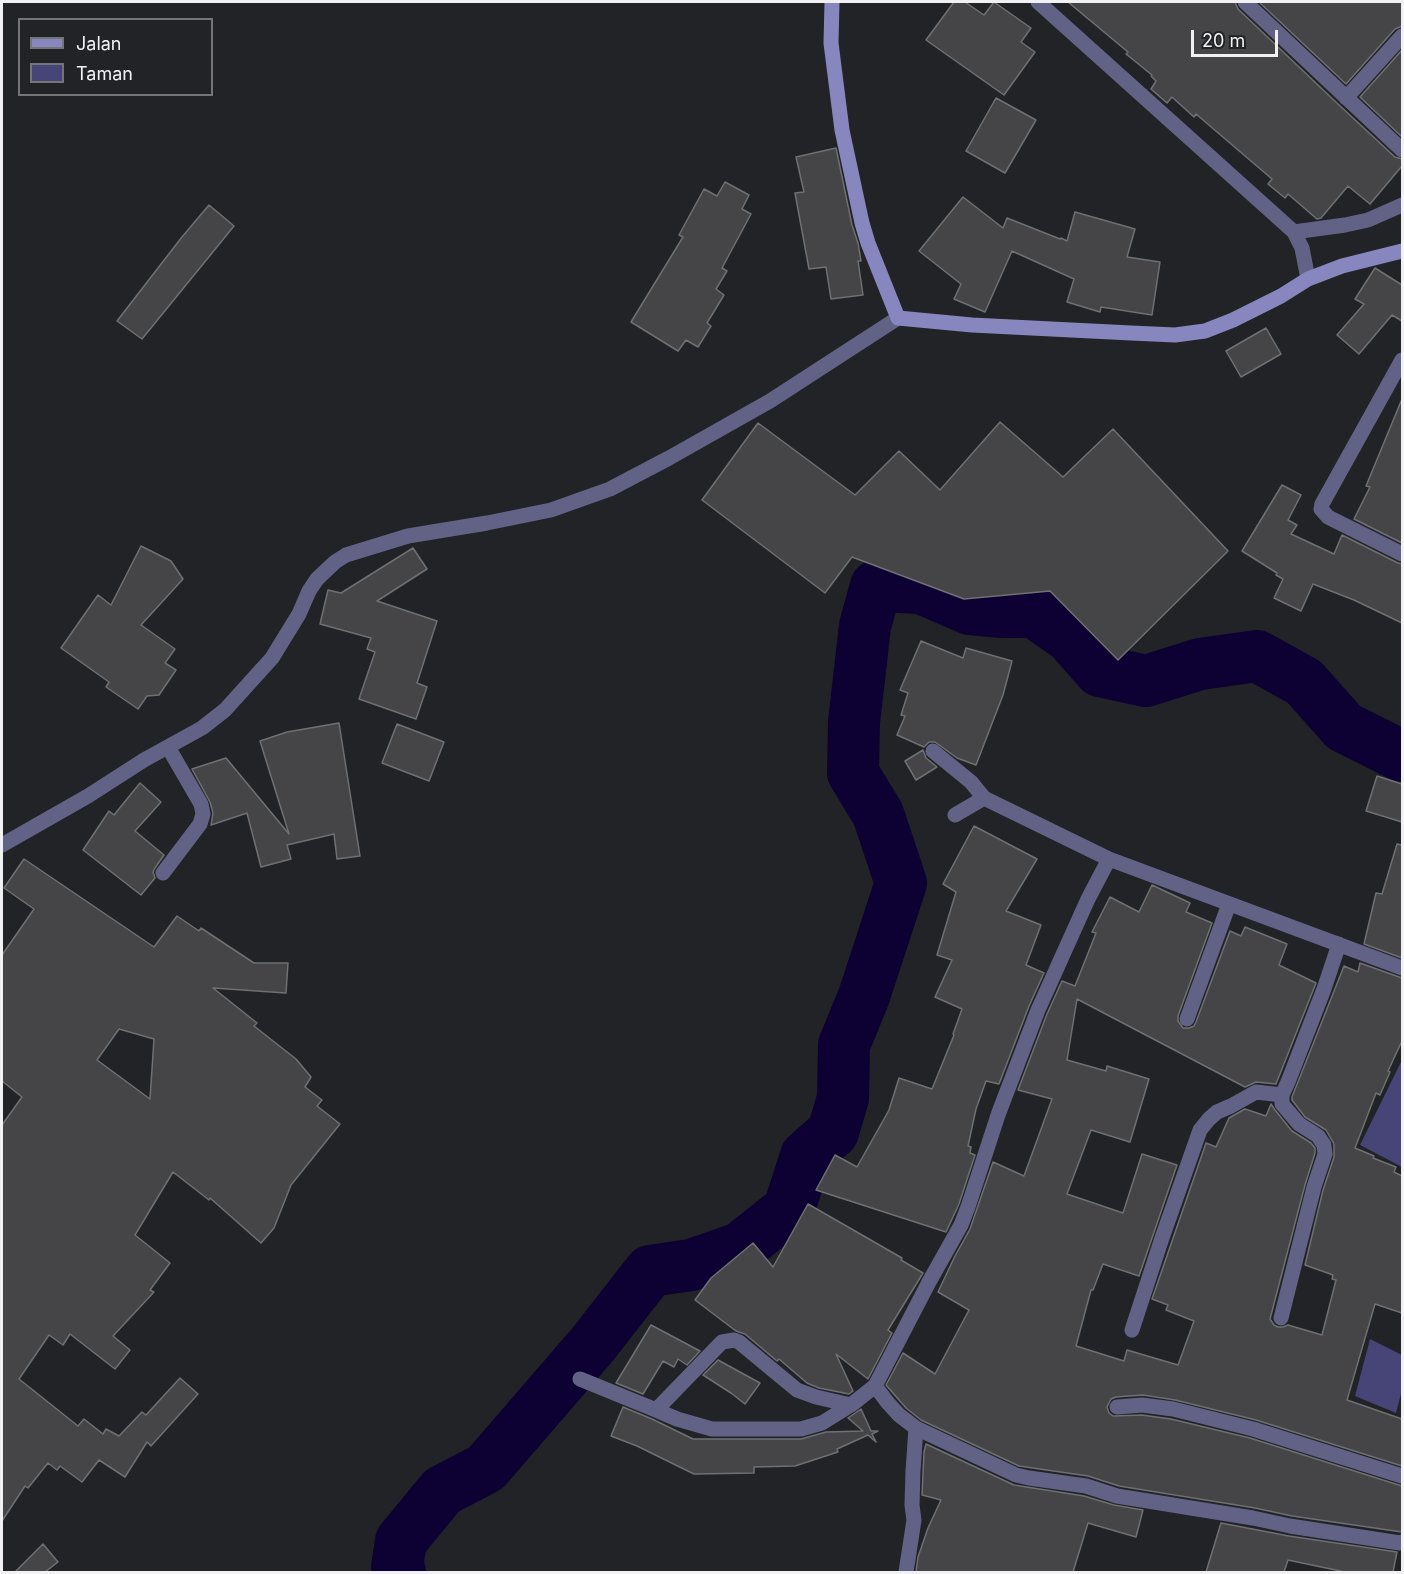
<!DOCTYPE html>
<style>
body{margin:0}
#map{position:relative;width:1404px;height:1574px;overflow:hidden;background:#222326;font-family:Inter,sans-serif}
canvas{display:block}
.frame{position:absolute;inset:0;border:3px solid #f1f1f4;pointer-events:none}
.legend{position:absolute;left:18px;top:18px;width:195px;height:78px;box-sizing:border-box;background:#222326;border:2px solid #757578;margin:0;padding:8px 10px;list-style:none;font-size:18px;color:#f1f1f4}
.legend li{display:flex;align-items:center;gap:12px;height:30px}
.legend b{width:30px;border:2px solid #757578}
.scale{position:absolute;left:1191px;top:30px;width:87px;height:27px;box-sizing:border-box;border:3px solid #f1f1f4;border-top:0;padding-left:8px;font-size:18px;line-height:21px;white-space:nowrap;color:#f1f1f4;-webkit-text-stroke:4px #222326;paint-order:stroke}
</style>
<div id="map">
<canvas width="1404" height="1574"></canvas>
<div class="frame"></div>
<ul class="legend">
<li><b style="height:8px;background:#8786bf"></b>Jalan</li>
<li><b style="height:16px;background:#474477"></b>Taman</li>
</ul>
<div class="scale">20 m</div>
</div>
<script>
const context = document.querySelector('canvas').getContext('2d');
context.lineJoin = 'round';
function paint(path, color) { context.fillStyle = color; context.fill(path, 'evenodd'); }
function trace(path, color, width, dash) { context.strokeStyle = color; context.lineWidth = width; context.lineCap = dash ? 'butt' : 'round'; context.setLineDash(dash || []); context.stroke(path); }
paint(new Path2D(`
 M 1402,1060 L 1402,1167 L 1360,1145 Z
 M 1370,1339 L 1402,1355 L 1402,1390 L 1396,1413 L 1355,1396 Z`), '#474477');
trace(new Path2D(`
 M 400,1572 L 397,1567 L 401,1541 L 442,1491 L 486,1468 L 593,1344 L 650,1271 L 691,1265 L 740,1248 L 789,1209 L 806,1156 L 833,1132 L 843,1098 L 844,1045 L 864,996 L 901,883 L 878,814 L 853,773 L 854,722 L 865,626 L 876,586 L 921,588 L 970,609 L 1002,612 L 1034,612 L 1070,637 L 1100,671 L 1146,681 L 1200,664 L 1257,656 L 1304,682 L 1344,727 L 1402,756`), '#0d0033', 52);
const building = new Path2D(`
 M 954,2 L 965,2 L 984,15 L 994,2 L 1031,28 L 1021,42 L 1035,52 L 1004,95 L 926,40 Z
 M 1068,2 L 1235,2 L 1238,9 L 1339,105 L 1395,157 L 1402,159 L 1402,166 L 1370,204 L 1348,186 L 1321,218 L 1317,219 L 1288,194 L 1285,198 L 1268,184 L 1272,179 L 1196,114 L 1194,117 L 1172,97 L 1167,103 L 1151,89 L 1156,81 L 1151,76 L 1152,75 L 1126,54 L 1128,52 Z
 M 1259,2 L 1402,2 L 1402,26 L 1395,29 L 1346,84 Z
 M 1402,50 L 1402,137 L 1360,97 Z
 M 996,98 L 1036,120 L 1005,173 L 966,151 Z
 M 836,148 L 852,225 L 858,243 L 861,261 L 858,261 L 863,295 L 831,299 L 826,267 L 809,269 L 795,193 L 804,192 L 796,157 Z
 M 725,182 L 749,195 L 742,209 L 751,214 L 722,268 L 727,271 L 716,289 L 724,295 L 707,323 L 711,326 L 698,347 L 686,340 L 678,351 L 631,322 L 683,237 L 679,235 L 704,189 L 717,196 Z
 M 963,197 L 1003,228 L 1007,218 L 1060,239 L 1061,238 L 1067,241 L 1075,212 L 1135,229 L 1127,257 L 1160,262 L 1152,315 L 1101,307 L 1100,312 L 1067,302 L 1074,279 L 1012,251 L 985,312 L 954,299 L 961,284 L 919,251 Z
 M 209,205 L 234,226 L 142,339 L 117,321 L 182,237 Z
 M 1375,268 L 1402,285 L 1402,321 L 1392,315 L 1359,354 L 1337,335 L 1364,304 L 1355,299 Z
 M 1266,328 L 1281,354 L 1241,377 L 1226,351 Z
 M 1402,399 L 1402,543 L 1354,519 L 1370,487 L 1366,486 Z
 M 1000,422 L 1063,477 L 1113,429 L 1228,551 L 1118,660 L 1050,591 L 964,599 L 852,557 L 825,593 L 702,500 L 758,423 L 855,495 L 899,451 L 940,490 Z
 M 1282,485 L 1301,495 L 1288,520 L 1297,525 L 1291,534 L 1334,554 L 1342,535 L 1398,563 L 1402,564 L 1402,623 L 1354,600 L 1313,584 L 1301,611 L 1274,598 L 1283,579 L 1276,575 L 1277,573 L 1242,551 Z
 M 141,546 L 171,561 L 183,579 L 141,625 L 175,649 L 165,663 L 176,670 L 159,695 L 147,696 L 138,709 L 106,687 L 109,682 L 61,648 L 98,595 L 111,605 Z
 M 413,548 L 427,569 L 377,601 L 437,621 L 417,683 L 427,687 L 416,719 L 359,699 L 375,652 L 367,649 L 371,638 L 320,624 L 328,590 L 341,593 Z
 M 921,641 L 963,658 L 966,648 L 1012,661 L 1003,695 L 976,765 L 957,758 L 935,742 L 929,742 L 924,747 L 897,735 L 905,716 L 901,715 L 908,693 L 900,690 Z
 M 339,723 L 360,856 L 337,859 L 334,834 L 287,845 L 291,859 L 261,867 L 247,813 L 211,825 L 213,813 L 210,802 L 192,769 L 226,758 L 289,834 L 260,741 L 287,732 Z
 M 397,724 L 444,742 L 429,781 L 382,763 Z
 M 923,750 L 926,758 L 937,767 L 916,780 L 905,761 Z
 M 1377,776 L 1402,784 L 1402,822 L 1366,811 Z
 M 140,783 L 161,802 L 135,831 L 164,855 L 155,868 L 153,872 L 155,878 L 141,895 L 83,850 L 109,811 L 114,815 Z
 M 974,826 L 1037,859 L 1006,911 L 1041,925 L 1026,965 L 1044,973 L 1029,1006 L 999,1084 L 986,1081 L 976,1109 L 968,1146 L 971,1147 L 970,1153 L 975,1155 L 959,1204 L 946,1232 L 816,1190 L 835,1155 L 857,1167 L 889,1110 L 899,1078 L 932,1089 L 954,1035 L 953,1034 L 962,1009 L 935,997 L 952,960 L 937,955 L 956,892 L 943,884 Z
 M 1397,844 L 1402,845 L 1402,958 L 1364,944 L 1376,893 L 1382,894 Z
 M 24,859 L 154,947 L 177,916 L 199,931 L 201,928 L 254,963 L 288,963 L 286,993 L 213,988 L 257,1023 L 254,1026 L 296,1059 L 311,1077 L 305,1087 L 322,1100 L 317,1106 L 340,1124 L 291,1185 L 274,1228 L 261,1243 L 210,1198 L 209,1200 L 173,1172 L 135,1235 L 170,1263 L 150,1290 L 154,1292 L 113,1336 L 130,1350 L 115,1369 L 70,1334 L 63,1345 L 49,1335 L 19,1379 L 78,1426 L 84,1419 L 103,1434 L 106,1429 L 119,1436 L 142,1412 L 146,1415 L 180,1378 L 198,1394 L 151,1446 L 147,1442 L 125,1477 L 99,1460 L 82,1482 L 60,1466 L 57,1470 L 48,1463 L 28,1488 L 25,1486 L 2,1521 L 2,1125 L 22,1097 L 2,1081 L 2,955 L 34,909 L 4,888 ZM 119,1029 L 154,1039 L 150,1099 L 97,1060 Z
 M 1152,885 L 1190,903 L 1186,912 L 1212,923 L 1178,1016 L 1178,1021 L 1183,1028 L 1189,1028 L 1194,1026 L 1196,1022 L 1230,931 L 1241,936 L 1245,927 L 1287,944 L 1279,965 L 1316,983 L 1276,1084 L 1256,1082 L 1245,1087 L 1077,999 L 1067,1060 L 1106,1071 L 1107,1066 L 1149,1079 L 1130,1142 L 1091,1130 L 1067,1194 L 1123,1213 L 1142,1154 L 1177,1165 L 1139,1276 L 1103,1264 L 1093,1290 L 1091,1290 L 1076,1346 L 1124,1361 L 1127,1350 L 1178,1365 L 1194,1321 L 1166,1310 L 1168,1305 L 1152,1299 L 1206,1143 L 1216,1147 L 1229,1118 L 1245,1109 L 1266,1116 L 1271,1104 L 1275,1110 L 1292,1131 L 1311,1143 L 1315,1148 L 1315,1153 L 1305,1185 L 1270,1319 L 1274,1325 L 1278,1327 L 1283,1327 L 1288,1325 L 1322,1335 L 1336,1280 L 1332,1279 L 1333,1275 L 1305,1265 L 1323,1190 L 1334,1157 L 1334,1144 L 1326,1130 L 1305,1117 L 1292,1100 L 1292,1097 L 1344,966 L 1358,972 L 1360,963 L 1402,978 L 1402,1041 L 1388,1071 L 1390,1072 L 1380,1095 L 1376,1093 L 1355,1148 L 1374,1156 L 1373,1158 L 1396,1167 L 1394,1172 L 1402,1176 L 1402,1313 L 1375,1304 L 1347,1400 L 1402,1419 L 1402,1466 L 1256,1420 L 1175,1400 L 1143,1395 L 1116,1397 L 1111,1399 L 1107,1407 L 1109,1413 L 1113,1416 L 1142,1415 L 1171,1419 L 1250,1438 L 1402,1486 L 1402,1532 L 1292,1516 L 1255,1508 L 1119,1486 L 1088,1476 L 1019,1466 L 921,1420 L 906,1408 L 886,1385 L 903,1353 L 935,1374 L 969,1310 L 938,1292 L 955,1256 L 970,1229 L 993,1162 L 1024,1176 L 1052,1099 L 1018,1090 L 1047,1014 L 1062,981 L 1075,986 L 1096,933 L 1092,932 L 1110,897 L 1139,912 Z
 M 808,1204 L 902,1258 L 901,1260 L 923,1273 L 888,1330 L 892,1333 L 868,1379 L 836,1354 L 853,1391 L 849,1394 L 819,1388 L 807,1383 L 779,1359 L 777,1361 L 745,1334 L 736,1331 L 695,1300 L 711,1278 L 753,1243 L 773,1267 Z
 M 651,1325 L 700,1351 L 687,1365 L 678,1359 L 674,1367 L 663,1361 L 643,1394 L 616,1383 Z
 M 718,1360 L 760,1383 L 745,1404 L 731,1393 L 703,1375 Z
 M 623,1407 L 652,1419 L 693,1439 L 801,1439 L 826,1432 L 863,1431 L 848,1418 L 861,1409 L 871,1431 L 878,1431 L 872,1434 L 876,1442 L 868,1435 L 837,1449 L 838,1452 L 795,1466 L 754,1467 L 754,1473 L 694,1474 L 637,1446 L 611,1436 Z
 M 926,1444 L 1014,1485 L 1084,1496 L 1114,1505 L 1143,1510 L 1136,1537 L 1088,1523 L 1073,1572 L 916,1572 L 918,1557 L 928,1528 L 941,1500 L 922,1495 L 924,1452 Z
 M 1221,1523 L 1289,1536 L 1397,1552 L 1393,1572 L 1345,1572 L 1288,1560 L 1284,1572 L 1206,1572 Z
 M 43,1544 L 58,1562 L 45,1572 L 15,1572 Z`);
paint(building, '#454548');
trace(building, '#6f7073', 1.5);
trace(new Path2D(`
 M 1038,2 L 1294,232 L 1302,248 L 1308,279
 M 1245,2 L 1402,150
 M 1346,98 L 1402,36
 M 1294,232 L 1345,225 L 1368,220 L 1402,205
 M 1402,360 L 1322,504 L 1321,509 L 1328,517 L 1402,554
 M 933,751 L 971,782 L 984,798 L 1109,859
 M 955,815 L 984,798
 M 2,845 L 88,796 L 144,760 L 202,728 L 225,710 L 272,658 L 299,614 L 309,591 L 317,579 L 335,562 L 346,555 L 408,536 L 487,523 L 551,510 L 610,489 L 669,458 L 770,401 L 898,318
 M 163,873 L 200,824 L 203,814 L 201,804 L 168,747
 M 1187,1019 L 1229,904
 M 1281,1318 L 1314,1187 L 1325,1154 L 1324,1145 L 1318,1136 L 1299,1124 L 1282,1104 L 1282,1095 L 1288,1082 L 1324,989 L 1339,944
 M 1132,1330 L 1162,1238 L 1200,1130 L 1209,1119 L 1217,1112 L 1231,1106 L 1256,1092 L 1282,1095
 M 580,1379 L 656,1410 L 722,1342 L 734,1340 L 739,1342 L 797,1390 L 816,1397 L 851,1405 L 875,1386 L 929,1282 L 961,1225 L 968,1207 L 998,1115 L 1038,1010 L 1088,899 L 1109,859 L 1402,968
 M 875,1386 L 888,1403 L 899,1415 L 916,1428 L 1016,1475 L 1029,1478 L 1086,1486 L 1117,1496 L 1253,1518 L 1290,1526 L 1400,1543 L 1402,1542
 M 1117,1407 L 1142,1405 L 1173,1409 L 1253,1429 L 1402,1476
 M 656,1410 L 677,1419 L 712,1429 L 801,1429 L 822,1423 L 851,1405
 M 906,1572 L 914,1520 L 912,1505 L 913,1471 L 916,1428`), '#626286', 15);
trace(new Path2D(`
 M 832,2 L 831,43 L 842,130 L 862,223 L 868,243 L 898,318 L 972,325 L 1131,333 L 1175,335 L 1205,331 L 1233,320 L 1281,296 L 1308,279 L 1342,266 L 1402,251`), '#8786bf', 15);
</script>
